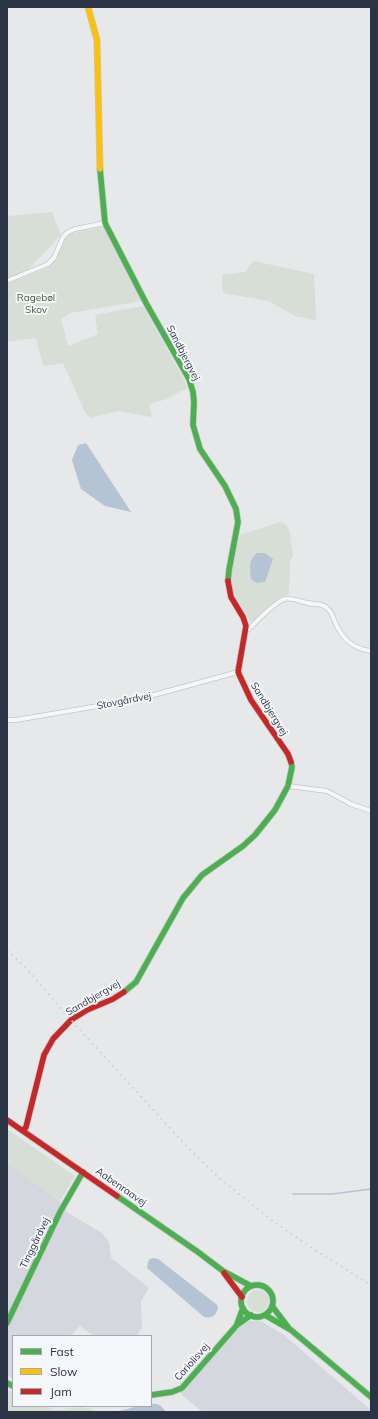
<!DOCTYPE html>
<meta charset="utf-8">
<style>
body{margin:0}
#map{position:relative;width:378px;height:1419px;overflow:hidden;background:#e6e8ea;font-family:Mulish,sans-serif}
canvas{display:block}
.frame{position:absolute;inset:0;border:8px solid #2b3445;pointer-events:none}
.legend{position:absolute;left:12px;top:1335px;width:140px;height:72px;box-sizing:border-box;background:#f4f6f9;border:1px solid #a4a8b1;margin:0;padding:5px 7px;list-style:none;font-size:12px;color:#2b3445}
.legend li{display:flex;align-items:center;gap:8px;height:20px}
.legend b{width:20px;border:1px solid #a4a8b1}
</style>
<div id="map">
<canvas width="378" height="1419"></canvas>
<div class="frame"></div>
<ul class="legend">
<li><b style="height:5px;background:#4caf50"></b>Fast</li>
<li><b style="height:5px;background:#ffc107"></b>Slow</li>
<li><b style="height:5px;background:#c62828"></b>Jam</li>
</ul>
</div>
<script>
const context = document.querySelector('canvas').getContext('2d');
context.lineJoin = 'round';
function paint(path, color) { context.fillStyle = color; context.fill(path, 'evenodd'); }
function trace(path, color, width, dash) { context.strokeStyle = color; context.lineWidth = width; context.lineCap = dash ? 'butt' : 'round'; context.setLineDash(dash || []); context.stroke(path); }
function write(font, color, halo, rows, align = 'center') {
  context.font = font + ' Mulish,sans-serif'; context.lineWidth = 4; context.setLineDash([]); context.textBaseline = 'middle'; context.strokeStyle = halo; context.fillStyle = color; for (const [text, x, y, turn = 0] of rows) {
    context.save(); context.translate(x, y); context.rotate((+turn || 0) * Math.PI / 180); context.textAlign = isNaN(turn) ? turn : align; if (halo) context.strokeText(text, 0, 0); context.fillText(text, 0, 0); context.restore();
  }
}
paint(new Path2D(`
 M 7,1163 L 60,1201 L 68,1213 L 102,1233 L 109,1242 L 111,1258 L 149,1288 L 141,1301 L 142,1327 L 137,1336 L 94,1336 L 80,1326 L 70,1336 L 13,1336 L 13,1378 L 7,1376 Z
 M 248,1321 L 261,1321 L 284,1335 L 371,1410 L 371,1412 L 202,1412 L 180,1393 L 242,1325 Z`), '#d4d7dd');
paint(new Path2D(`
 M 52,212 L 61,235 L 27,271 L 7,279 L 7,216 Z
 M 104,226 L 141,301 L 70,313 L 61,319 L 68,346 L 98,334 L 95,315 L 143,306 L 183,378 L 187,388 L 164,400 L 149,404 L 152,417 L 118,411 L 90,418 L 85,412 L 63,363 L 43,366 L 36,338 L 7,342 L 7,284 L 48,268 C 58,259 59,244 69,234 Z
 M 253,261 L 314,274 L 316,320 L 295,316 L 268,301 L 223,293 L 222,275 L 245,272 Z
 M 280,522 L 284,523 L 289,529 L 293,556 L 290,561 L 289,594 L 281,597 L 251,622 C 245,613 237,603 233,593 C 225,576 235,552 240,535 Z
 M 7,1129 L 75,1176 L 60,1201 L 7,1163 Z
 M247 1301a11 11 0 1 1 22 0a11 11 0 1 1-22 0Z
 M 7,1390 L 13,1392 L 13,1406 L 46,1406 L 55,1410 L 80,1407 L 93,1409 L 94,1412 L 7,1412 Z`), '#d6ded6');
paint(new Path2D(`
 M 86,443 L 131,512 L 105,506 L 81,489 L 72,460 L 78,445 Z
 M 257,553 L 265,553 L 273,559 L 265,582 L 256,583 L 251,579 C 250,569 248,559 257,553 Z
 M 154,1258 L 158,1259 L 216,1304 L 218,1307 C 217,1315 212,1319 204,1317 L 147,1268 L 148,1262 L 150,1259 Z
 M 151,1404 C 158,1403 162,1406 166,1412 L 115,1412 L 139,1406 L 151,1406 Z`), '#b4c4d5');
trace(new Path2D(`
 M 293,1194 L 332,1194 L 371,1189`), '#b4c4d5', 1.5);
const street = new Path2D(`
 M 7,281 L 48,264 L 54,258 L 63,237 L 68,232 L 75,229 L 105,223
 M 246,629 L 249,629 C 257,621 274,603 284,599 C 292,597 301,602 308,603 C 315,605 323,603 328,609 C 332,612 333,618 335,622 C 342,639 353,649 371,651
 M 7,720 L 16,720 L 139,699 L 238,672
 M 288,786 L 327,791 L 351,804 L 371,811`);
const fast = new Path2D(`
 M 100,169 L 105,223 L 146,303 L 189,379 L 193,392 L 194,402 L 193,425 L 200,449 L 225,486 L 236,509 L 238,522 L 229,570 L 228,581
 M 124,992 L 136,982 L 183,898 L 202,875 L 243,846 L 255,835 L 275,810 L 288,786 L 292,767 L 291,762
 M 117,1196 L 198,1252 L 223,1271 L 251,1286
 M241 1301a16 16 0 1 1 32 0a16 16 0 1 1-32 0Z
 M 272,1306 L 288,1327
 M 265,1315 L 291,1330 L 371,1397
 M 7,1323 L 60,1212 L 83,1172
 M 237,1324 L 243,1308
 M 7,1383 L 13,1386
 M 151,1395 L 172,1392 L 182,1388 L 237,1325 L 251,1315`);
const slow = new Path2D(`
 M 88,7 L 97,40 L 100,169`);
const jam = new Path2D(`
 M 228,581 L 231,597 L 243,617 L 246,626 L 238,672 L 251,700 L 288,754 L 291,762
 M 7,1120 L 117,1196
 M 23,1131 L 26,1127 L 44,1055 L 53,1039 L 71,1020 L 87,1010 L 113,999 L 124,992
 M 224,1273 L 242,1297`);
trace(street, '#c4c6c8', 5.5);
trace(fast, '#c4c6c8', 7);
trace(slow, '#c4c6c8', 7);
trace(jam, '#c4c6c8', 7);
trace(street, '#f5f6f7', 4);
trace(fast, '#4caf50', 5.5);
trace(slow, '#ffc107', 5.5);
trace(jam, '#c62828', 5.5);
trace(new Path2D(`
 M 7,950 L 27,969 L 71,1020 L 189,1149 L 218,1177 L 274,1222 L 321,1254 L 371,1285`), '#cecfd2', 1.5, [2, 4]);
write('10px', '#3f6138', '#f4f6f9', [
 ["Ragebøl",36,298],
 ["Skov",36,310]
]);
write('10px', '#2b3445', '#f4f6f9', [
 ["Sandbjergvej",183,353,63],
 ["Stovgårdvej",124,701,-11],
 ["Sandbjergvej",269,709,58],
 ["Sandbjergvej",93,998,-30],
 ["Aabenraavej",121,1187,35],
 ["Tinggårdvej",35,1243,-64],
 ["Coriolisvej",192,1362,-48]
]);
</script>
